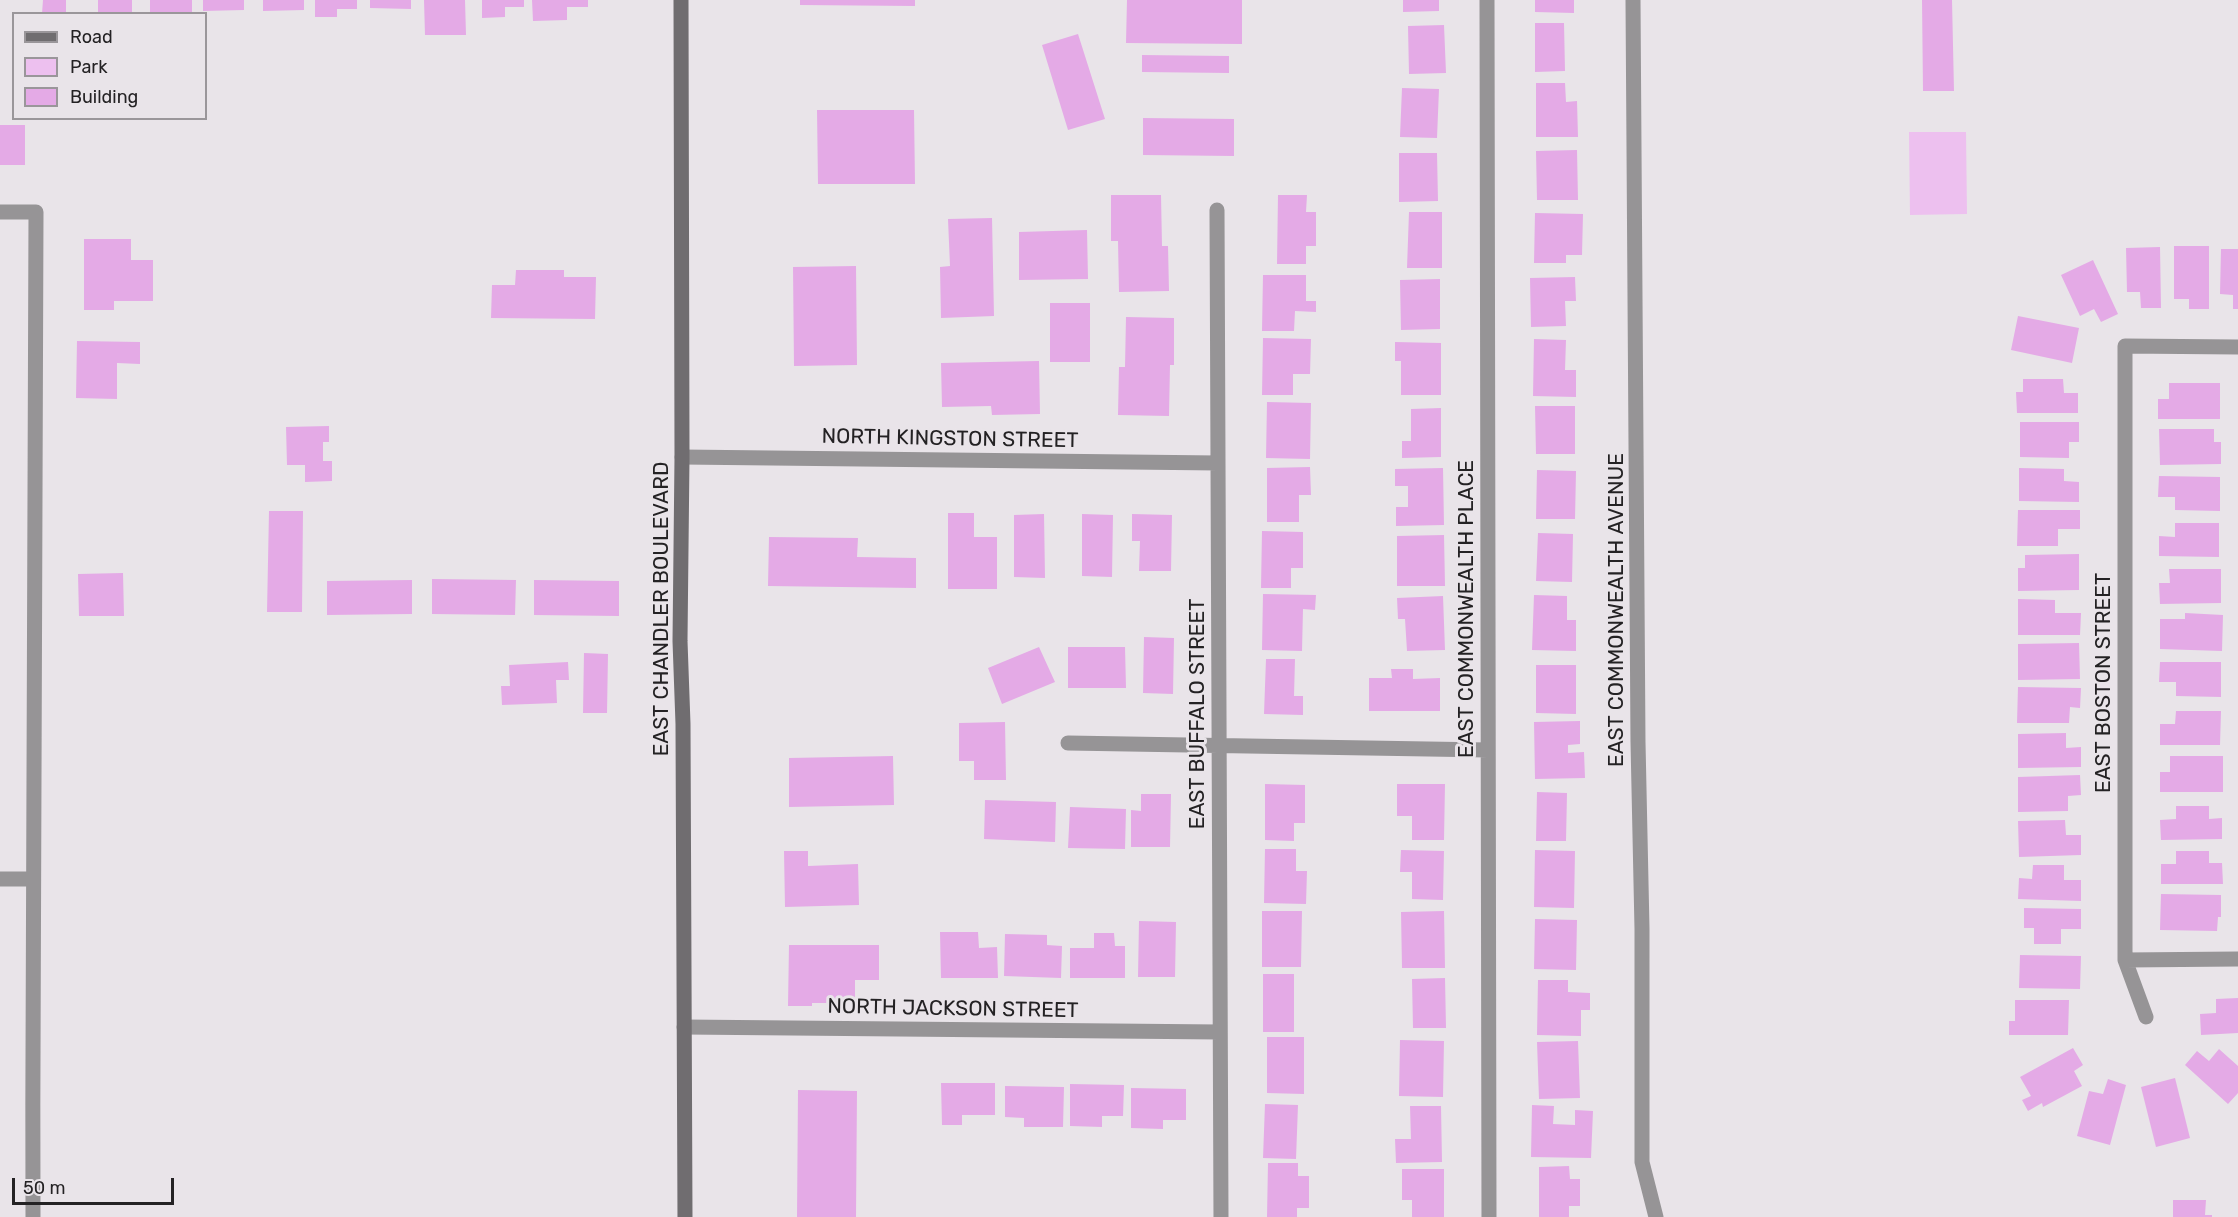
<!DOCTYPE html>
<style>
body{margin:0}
#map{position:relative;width:2238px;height:1217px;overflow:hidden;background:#e9e4e9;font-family:Rubik,sans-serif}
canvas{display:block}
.legend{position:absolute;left:12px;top:12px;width:195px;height:108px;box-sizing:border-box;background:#e9e4e9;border:2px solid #9a969a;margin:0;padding:8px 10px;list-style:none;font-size:18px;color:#242224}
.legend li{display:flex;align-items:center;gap:12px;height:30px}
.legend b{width:30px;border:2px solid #9a969a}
.scale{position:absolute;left:12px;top:1178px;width:162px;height:27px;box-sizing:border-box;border:3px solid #242224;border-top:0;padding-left:8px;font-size:18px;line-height:21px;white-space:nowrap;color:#242224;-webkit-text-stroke:4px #e9e4e9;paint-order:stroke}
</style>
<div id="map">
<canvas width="2238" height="1217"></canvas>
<ul class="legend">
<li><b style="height:8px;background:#706d70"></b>Road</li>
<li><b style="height:16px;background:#edc0ef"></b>Park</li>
<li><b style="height:16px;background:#e4aae6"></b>Building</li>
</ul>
<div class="scale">50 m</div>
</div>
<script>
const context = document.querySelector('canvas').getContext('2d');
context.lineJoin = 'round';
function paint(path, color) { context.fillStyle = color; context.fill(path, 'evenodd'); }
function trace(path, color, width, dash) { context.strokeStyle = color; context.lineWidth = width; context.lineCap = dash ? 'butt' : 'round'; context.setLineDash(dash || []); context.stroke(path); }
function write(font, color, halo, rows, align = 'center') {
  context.font = font + ' Rubik,sans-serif'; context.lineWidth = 6; context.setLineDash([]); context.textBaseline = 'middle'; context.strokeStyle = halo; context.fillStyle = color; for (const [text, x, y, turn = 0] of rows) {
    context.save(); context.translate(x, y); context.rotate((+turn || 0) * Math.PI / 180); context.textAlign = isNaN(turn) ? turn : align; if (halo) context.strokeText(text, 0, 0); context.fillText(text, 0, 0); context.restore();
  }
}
paint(new Path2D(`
 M 1909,132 L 1966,132 L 1967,214 L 1910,215 Z`), '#edc0ef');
paint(new Path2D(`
 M 43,0 L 66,0 L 66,14 L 42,14 Z
 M 98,0 L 132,0 L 132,14 L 98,14 Z
 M 150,0 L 192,0 L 192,14 L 150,14 Z
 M 203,0 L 244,0 L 244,10 L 203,11 Z
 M 263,0 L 304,0 L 304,10 L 263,11 Z
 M 315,0 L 357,0 L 357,9 L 337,9 L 337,17 L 315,17 Z
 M 370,0 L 411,0 L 411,9 L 370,8 Z
 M 424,0 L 465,0 L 466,35 L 425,35 Z
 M 482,0 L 524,0 L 524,7 L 505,7 L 505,17 L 482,18 Z
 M 532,0 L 588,0 L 588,7 L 567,7 L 567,20 L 533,21 Z
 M 800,0 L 915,0 L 915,6 L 800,5 Z
 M 1127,0 L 1242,0 L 1242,44 L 1126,43 Z
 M 1403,0 L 1439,0 L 1439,11 L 1403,12 Z
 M 1535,0 L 1574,0 L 1574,13 L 1535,12 Z
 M 1922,0 L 1952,0 L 1954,91 L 1923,91 Z
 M 1535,23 L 1564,23 L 1565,71 L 1535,72 Z
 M 1444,25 L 1446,73 L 1409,74 L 1408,26 Z
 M 1078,34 L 1105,119 L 1068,130 L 1042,45 Z
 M 1142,55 L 1229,56 L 1229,73 L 1142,72 Z
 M 1536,83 L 1565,83 L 1566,102 L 1577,101 L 1578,137 L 1536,137 Z
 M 1402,88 L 1439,89 L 1437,138 L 1400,137 Z
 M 817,110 L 914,110 L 915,184 L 818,184 Z
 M 1143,118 L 1234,119 L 1234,156 L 1143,155 Z
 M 0,125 L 25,125 L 25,165 L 0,165 Z
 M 1577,150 L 1578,200 L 1537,200 L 1536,151 Z
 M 1399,153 L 1437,153 L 1438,201 L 1399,202 Z
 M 1111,195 L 1161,195 L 1162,246 L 1168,246 L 1169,291 L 1119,292 L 1118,241 L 1111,241 Z
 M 1278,195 L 1307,195 L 1306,212 L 1316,212 L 1316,246 L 1306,246 L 1306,264 L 1277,264 Z
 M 1409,212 L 1442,212 L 1442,268 L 1407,268 Z
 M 1535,213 L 1583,214 L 1582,255 L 1566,255 L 1566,263 L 1534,263 Z
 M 992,218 L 994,316 L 941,318 L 940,267 L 950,266 L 948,219 Z
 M 1087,230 L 1088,279 L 1019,280 L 1019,232 Z
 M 84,239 L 131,239 L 131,260 L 153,260 L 153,301 L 114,301 L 114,310 L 84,310 Z
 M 2174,246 L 2209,246 L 2209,309 L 2189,309 L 2189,299 L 2174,299 Z
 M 2160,247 L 2161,308 L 2141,308 L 2140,292 L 2127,292 L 2126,248 Z
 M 2221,249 L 2238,249 L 2238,309 L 2233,309 L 2233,295 L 2220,294 Z
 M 2093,260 L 2118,314 L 2101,322 L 2094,309 L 2080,316 L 2061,275 Z
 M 856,266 L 857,365 L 794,366 L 793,267 Z
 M 516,270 L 564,270 L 564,277 L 596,277 L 595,319 L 491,318 L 492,285 L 515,285 Z
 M 1263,275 L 1306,275 L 1306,301 L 1316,301 L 1316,312 L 1295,311 L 1294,331 L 1262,331 Z
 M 1575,277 L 1576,301 L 1565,301 L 1566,326 L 1531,327 L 1530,278 Z
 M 1440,279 L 1440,329 L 1401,330 L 1400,280 Z
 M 1050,303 L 1090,303 L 1090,362 L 1050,362 Z
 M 2018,316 L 2079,328 L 2072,363 L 2011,350 Z
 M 1126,317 L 1174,318 L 1174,365 L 1170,365 L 1169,416 L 1118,415 L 1119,367 L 1125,367 Z
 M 1263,338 L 1311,339 L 1310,374 L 1293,374 L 1293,395 L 1262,395 Z
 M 1534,339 L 1566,340 L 1565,370 L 1576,370 L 1576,397 L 1533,396 Z
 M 77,341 L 140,342 L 140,364 L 117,363 L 117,399 L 76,398 Z
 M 1395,342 L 1441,343 L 1441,395 L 1401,395 L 1401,361 L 1395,361 Z
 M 1039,361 L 1040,414 L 992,415 L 991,406 L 942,407 L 941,363 Z
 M 2023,379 L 2063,379 L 2064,393 L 2078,393 L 2078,413 L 2017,413 L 2016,392 L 2023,392 Z
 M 2169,383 L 2220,383 L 2220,419 L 2158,419 L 2158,399 L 2169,399 Z
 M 1267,402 L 1311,403 L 1310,459 L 1266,458 Z
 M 1535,406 L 1575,406 L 1575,454 L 1536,454 Z
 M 1441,408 L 1441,457 L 1402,458 L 1402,441 L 1411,441 L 1411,409 Z
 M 2020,422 L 2079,422 L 2079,442 L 2069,442 L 2069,458 L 2020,457 Z
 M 329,426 L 329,442 L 323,442 L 323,461 L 332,461 L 332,481 L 305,482 L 305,465 L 287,465 L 286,427 Z
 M 2159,429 L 2214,429 L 2214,442 L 2221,442 L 2221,464 L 2160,465 Z
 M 1310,467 L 1311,495 L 1299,495 L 1299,522 L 1267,522 L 1267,468 Z
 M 1443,468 L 1444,525 L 1396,526 L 1396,507 L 1408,507 L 1408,486 L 1395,486 L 1395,469 Z
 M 2019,468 L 2064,469 L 2064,481 L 2079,482 L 2079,502 L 2019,501 Z
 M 1537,470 L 1576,471 L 1575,519 L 1536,519 Z
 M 2159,476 L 2220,477 L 2220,511 L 2175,510 L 2175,497 L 2158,497 Z
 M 2018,510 L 2080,510 L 2080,529 L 2058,529 L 2058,546 L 2017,546 Z
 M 269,511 L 303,511 L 302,612 L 267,612 Z
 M 948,513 L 974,513 L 974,537 L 997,537 L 997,589 L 948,589 Z
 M 1044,514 L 1045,578 L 1014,577 L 1014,515 Z
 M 1082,514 L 1113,515 L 1112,577 L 1082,576 Z
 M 1132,514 L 1172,515 L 1171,571 L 1139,571 L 1140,541 L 1132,541 Z
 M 2175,523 L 2219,523 L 2219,557 L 2159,556 L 2159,536 L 2175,537 Z
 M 1262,531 L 1303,532 L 1303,568 L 1291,568 L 1291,588 L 1261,588 Z
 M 1538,533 L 1573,534 L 1572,582 L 1536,581 Z
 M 1444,535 L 1445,586 L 1397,586 L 1397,536 Z
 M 769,537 L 858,538 L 857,557 L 916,558 L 916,588 L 768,586 Z
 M 2079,554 L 2079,590 L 2018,591 L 2018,568 L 2025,568 L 2025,555 Z
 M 2169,569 L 2221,569 L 2221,603 L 2160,604 L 2159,583 L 2170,583 Z
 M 123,573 L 124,616 L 79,616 L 78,574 Z
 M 432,579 L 516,580 L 515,615 L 432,614 Z
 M 412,580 L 412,614 L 327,615 L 327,581 Z
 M 534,580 L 619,581 L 619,616 L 534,615 Z
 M 1263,594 L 1316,595 L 1315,610 L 1303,609 L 1302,651 L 1262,650 Z
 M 1534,595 L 1567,596 L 1567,620 L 1576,620 L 1576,651 L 1532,650 Z
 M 1443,596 L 1445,650 L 1407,651 L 1405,619 L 1398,619 L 1397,598 Z
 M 2018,599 L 2055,600 L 2055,613 L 2081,613 L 2080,635 L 2018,635 Z
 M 2185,613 L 2223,615 L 2222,651 L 2160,649 L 2160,619 L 2185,619 Z
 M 1144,637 L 1174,638 L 1173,694 L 1143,693 Z
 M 2079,643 L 2080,679 L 2018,680 L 2018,644 Z
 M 1039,647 L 1055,682 L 1002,704 L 988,668 Z
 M 1068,647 L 1125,647 L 1126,688 L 1068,688 Z
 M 584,653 L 608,654 L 607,713 L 583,713 Z
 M 1266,659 L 1295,659 L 1294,696 L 1303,696 L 1303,715 L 1264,714 Z
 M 568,662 L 569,680 L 556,680 L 557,703 L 502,705 L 501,686 L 510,686 L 509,665 Z
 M 2160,662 L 2221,662 L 2221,697 L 2176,696 L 2176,682 L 2159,682 Z
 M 1536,665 L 1576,665 L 1576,714 L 1536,713 Z
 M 1391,669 L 1413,669 L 1413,679 L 1440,678 L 1440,711 L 1369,711 L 1369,678 L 1392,678 Z
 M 2018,687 L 2081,688 L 2080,708 L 2070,707 L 2069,723 L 2017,723 Z
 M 2176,711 L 2221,711 L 2220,745 L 2160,745 L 2160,724 L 2175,724 Z
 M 1580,721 L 1580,744 L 1568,745 L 1568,753 L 1584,752 L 1585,778 L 1535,779 L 1534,722 Z
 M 1005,722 L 1006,780 L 974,780 L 974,761 L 959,761 L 959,723 Z
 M 2066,733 L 2066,748 L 2081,747 L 2081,767 L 2018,768 L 2018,734 Z
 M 893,756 L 894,805 L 789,807 L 789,758 Z
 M 2170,756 L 2223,756 L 2223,792 L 2160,792 L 2160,772 L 2170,772 Z
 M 2080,775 L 2081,795 L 2068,796 L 2068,811 L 2018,812 L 2018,777 Z
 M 1265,784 L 1305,785 L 1305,823 L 1294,823 L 1294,841 L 1265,840 Z
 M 1397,784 L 1445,784 L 1444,840 L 1412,840 L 1412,816 L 1397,816 Z
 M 1537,792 L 1567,793 L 1566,841 L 1536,841 Z
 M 1141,794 L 1171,794 L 1170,847 L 1131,847 L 1131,810 L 1141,811 Z
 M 985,800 L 1056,802 L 1055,842 L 984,839 Z
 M 2176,806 L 2209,806 L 2209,819 L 2222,818 L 2222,839 L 2161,840 L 2160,820 L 2176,819 Z
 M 1070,807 L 1126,809 L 1125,849 L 1068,848 Z
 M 2065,820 L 2066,835 L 2081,835 L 2081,855 L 2019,857 L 2018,821 Z
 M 1265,849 L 1296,849 L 1296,871 L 1307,871 L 1306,904 L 1264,903 Z
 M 1401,850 L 1444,851 L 1443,900 L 1412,899 L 1412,872 L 1400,872 Z
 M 1535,850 L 1575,851 L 1574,908 L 1534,907 Z
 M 784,851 L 808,851 L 808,866 L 858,864 L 859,905 L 785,907 Z
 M 2176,851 L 2209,851 L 2209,863 L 2222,863 L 2223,884 L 2161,884 L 2161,864 L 2176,864 Z
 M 2033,865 L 2064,865 L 2064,880 L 2081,880 L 2081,901 L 2018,899 L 2019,878 L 2032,879 Z
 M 2161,894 L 2221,895 L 2221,917 L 2218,917 L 2217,931 L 2160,930 Z
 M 2024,908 L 2081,909 L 2081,929 L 2061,929 L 2061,944 L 2034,944 L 2034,928 L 2024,928 Z
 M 1262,911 L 1302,911 L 1301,967 L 1262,967 Z
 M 1444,911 L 1445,968 L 1402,968 L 1401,912 Z
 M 1535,919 L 1577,920 L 1576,970 L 1534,969 Z
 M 1139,921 L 1176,922 L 1175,977 L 1138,977 Z
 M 940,932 L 978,932 L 979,948 L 997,947 L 998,978 L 941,978 Z
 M 1094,933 L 1114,933 L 1115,946 L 1125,946 L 1125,978 L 1070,978 L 1070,948 L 1094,948 Z
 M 1005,934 L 1047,935 L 1047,945 L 1062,946 L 1061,978 L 1004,976 Z
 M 789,945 L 879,945 L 879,980 L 855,980 L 855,1003 L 812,1003 L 812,1006 L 788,1006 Z
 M 2020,955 L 2081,956 L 2080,989 L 2019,988 Z
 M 1263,974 L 1294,974 L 1294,1032 L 1263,1032 Z
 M 1445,978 L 1446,1028 L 1413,1028 L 1412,979 Z
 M 1538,980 L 1568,980 L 1568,992 L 1590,993 L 1590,1010 L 1581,1010 L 1581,1036 L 1537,1035 Z
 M 2238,998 L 2238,1033 L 2201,1035 L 2200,1014 L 2216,1013 L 2216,999 Z
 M 2015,1000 L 2069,1000 L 2068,1035 L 2009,1035 L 2009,1021 L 2015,1021 Z
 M 1267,1037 L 1304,1037 L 1304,1094 L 1267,1093 Z
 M 1400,1040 L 1444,1041 L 1443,1097 L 1399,1096 Z
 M 1578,1041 L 1580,1098 L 1539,1099 L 1537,1042 Z
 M 2073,1048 L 2083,1065 L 2074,1071 L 2082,1086 L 2043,1107 L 2042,1103 L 2028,1111 L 2022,1100 L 2031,1096 L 2020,1077 Z
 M 2219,1049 L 2238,1066 L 2238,1093 L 2228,1104 L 2185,1065 L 2197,1051 L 2209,1061 Z
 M 2175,1078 L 2190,1138 L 2156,1147 L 2141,1087 Z
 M 2108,1079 L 2126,1085 L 2110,1145 L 2077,1136 L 2089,1091 L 2103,1094 Z
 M 941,1083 L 995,1083 L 995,1115 L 962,1115 L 962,1125 L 942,1125 Z
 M 1070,1084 L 1124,1085 L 1123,1116 L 1102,1116 L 1102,1127 L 1070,1126 Z
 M 1005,1086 L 1064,1087 L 1063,1127 L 1024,1127 L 1024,1118 L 1005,1117 Z
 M 1131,1088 L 1186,1089 L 1186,1120 L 1163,1120 L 1163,1129 L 1131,1128 Z
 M 798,1090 L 857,1091 L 856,1217 L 797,1217 Z
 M 1265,1104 L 1298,1105 L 1296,1159 L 1263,1158 Z
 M 1532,1105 L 1554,1106 L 1553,1124 L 1575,1125 L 1575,1110 L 1593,1111 L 1591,1158 L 1531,1157 Z
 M 1410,1106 L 1441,1106 L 1442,1162 L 1396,1163 L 1395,1139 L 1411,1139 Z
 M 1268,1163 L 1298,1163 L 1298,1176 L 1309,1176 L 1309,1208 L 1297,1208 L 1297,1217 L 1267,1217 Z
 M 1569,1166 L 1570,1179 L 1580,1179 L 1580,1206 L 1569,1206 L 1569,1217 L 1539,1217 L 1539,1167 Z
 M 1402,1169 L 1444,1169 L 1444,1217 L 1412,1217 L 1412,1200 L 1402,1200 Z
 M 2173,1200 L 2206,1200 L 2205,1215 L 2212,1215 L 2212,1217 L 2173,1217 Z`), '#e4aae6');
trace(new Path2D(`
 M 1487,0 L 1489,1217
 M 1633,0 L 1638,742 L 1642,929 L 1642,1162 L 1656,1217
 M 1217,210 L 1221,1217
 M 0,212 L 36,212 C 36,547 32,882 33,1217
 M 682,457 L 1218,463
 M 1068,743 L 1488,750
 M 0,879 L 32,879
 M 2125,960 L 2238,959
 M 2146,1017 L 2125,960 L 2125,346 L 2238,347
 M 684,1027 L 1220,1032`), '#969496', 15);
trace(new Path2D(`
 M 681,0 L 682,457 L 680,641 L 683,724 L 685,1217`), '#706d70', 15);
write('21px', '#242224', '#e9e4e9', [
 ["NORTH KINGSTON STREET",950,439,1],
 ["EAST CHANDLER BOULEVARD",662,609,-90],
 ["EAST COMMONWEALTH PLACE",1467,609,-90],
 ["EAST COMMONWEALTH AVENUE",1617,610,-90],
 ["EAST BOSTON STREET",2104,683,-90],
 ["EAST BUFFALO STREET",1198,714,-90],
 ["NORTH JACKSON STREET",953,1009,1]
]);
</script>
